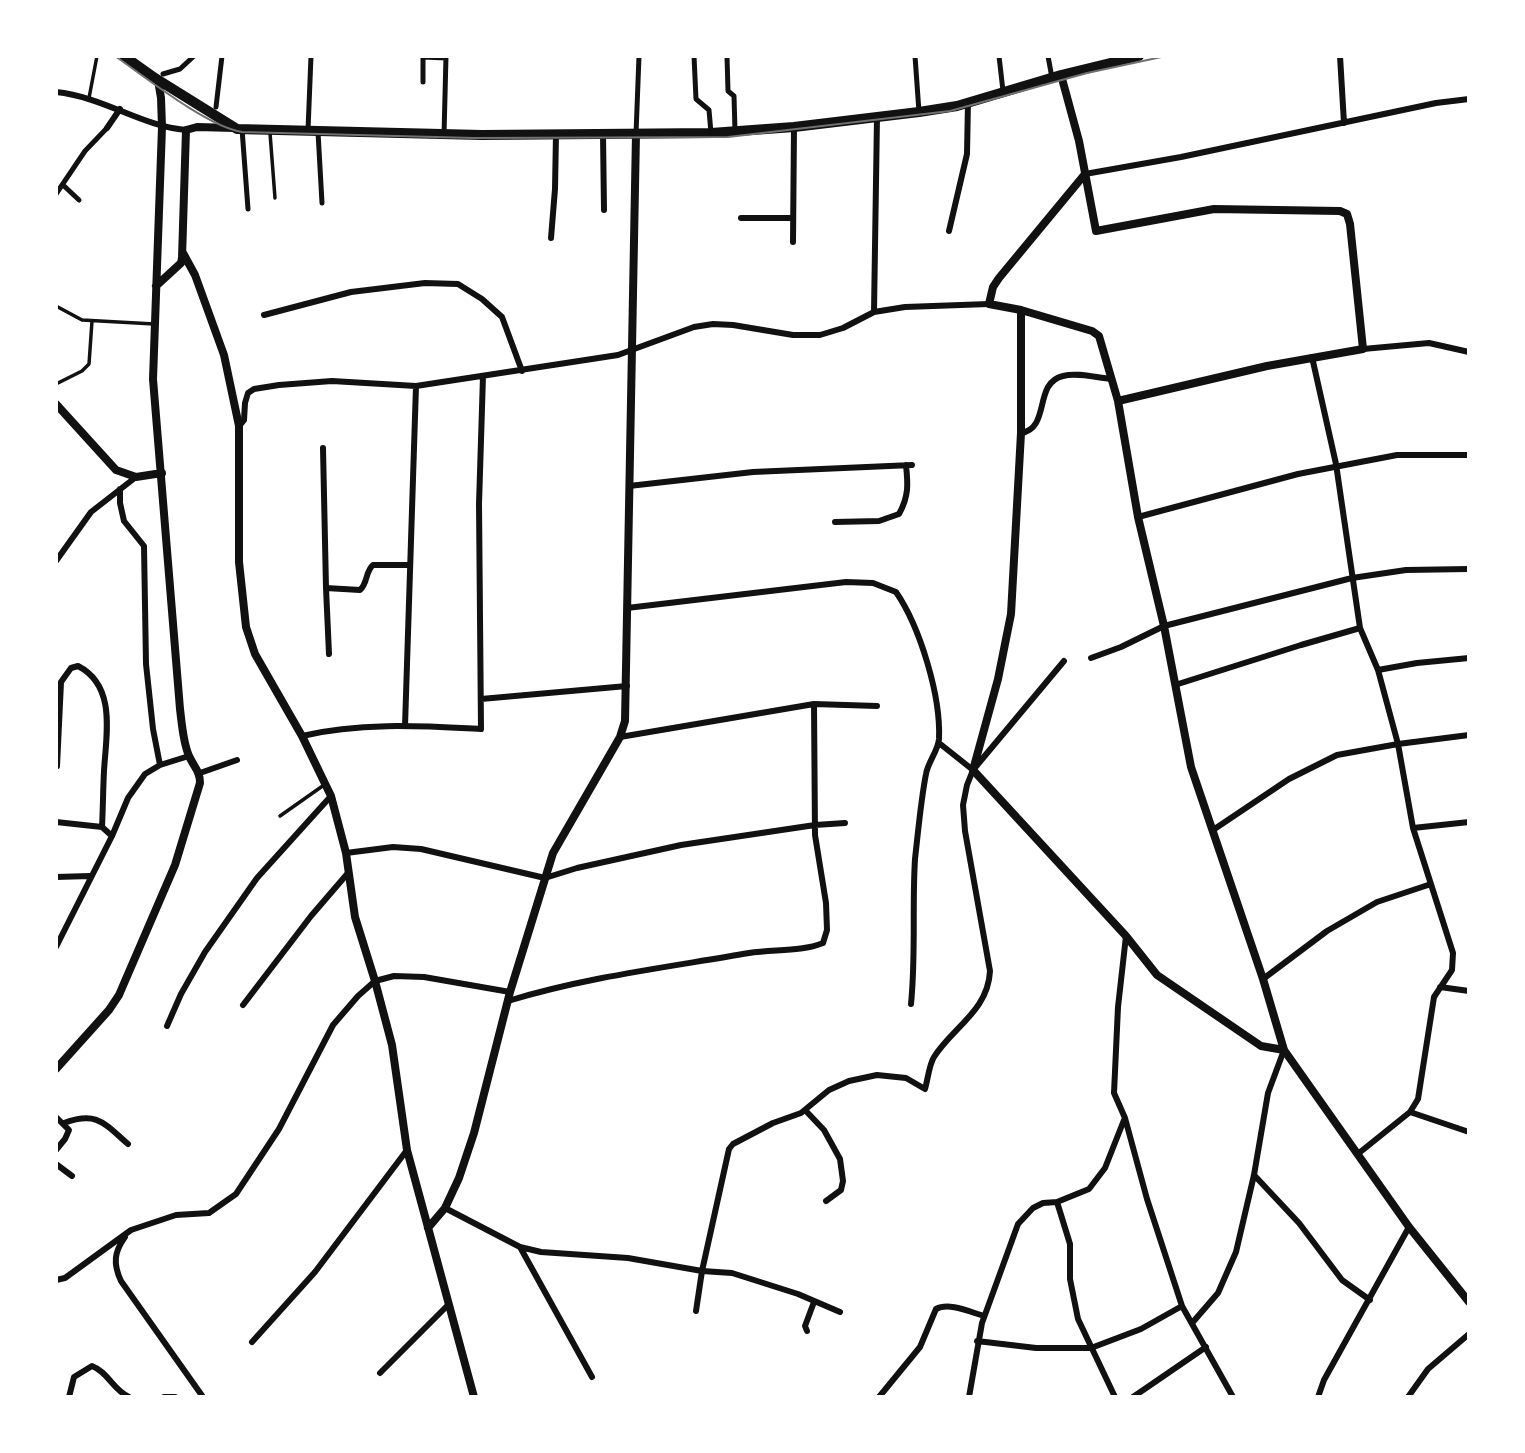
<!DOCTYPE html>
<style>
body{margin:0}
#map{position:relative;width:1525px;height:1453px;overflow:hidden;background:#fff;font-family:"Archivo Narrow",sans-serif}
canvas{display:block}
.frame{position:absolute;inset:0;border:58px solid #fff;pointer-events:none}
</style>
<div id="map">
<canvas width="1525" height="1453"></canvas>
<div class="frame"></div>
</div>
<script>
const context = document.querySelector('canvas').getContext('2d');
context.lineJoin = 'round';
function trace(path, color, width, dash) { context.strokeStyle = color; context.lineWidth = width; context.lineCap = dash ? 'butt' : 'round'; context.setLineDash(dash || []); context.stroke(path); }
trace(new Path2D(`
 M 89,98 L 97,56
 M 270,133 L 275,198
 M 56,306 L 82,320 L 154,324
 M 56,384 L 82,371 L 89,364 L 92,321
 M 280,816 L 324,785`), '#111', 3.5);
trace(new Path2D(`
 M 694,56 L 696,99 L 709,110 L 711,133
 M 727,56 L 728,91 L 734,96 L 735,131
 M 915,56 L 919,112
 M 999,56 L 1003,91
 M 1048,56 L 1052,78
 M 423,57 L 446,58
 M 163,74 L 180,69 L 194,56
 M 423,82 L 423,56
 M 216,107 L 222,56
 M 242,129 L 248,209
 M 308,130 L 311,56
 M 318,132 L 322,203
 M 636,134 L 639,56
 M 444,135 L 446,56
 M 63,185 L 79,200
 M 56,194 L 85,151 L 107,128`), '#111', 5);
trace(new Path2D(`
 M 1340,56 L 1344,123
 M 56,92 C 104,97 141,126 186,130
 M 107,128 L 120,109
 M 603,134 L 604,210
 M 1085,174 L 1181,157 L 1436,103 L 1469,99
 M 741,218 L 793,218
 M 949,231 L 967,154 L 968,102
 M 551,238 L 555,189 L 556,134
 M 793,242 L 794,127
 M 874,312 L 877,117
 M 264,315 L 351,292 L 425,283 L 458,284 L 482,299 L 502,317 L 522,371
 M 1363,349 L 1429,343 L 1469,352
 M 1312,357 L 1336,464 L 1360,628 L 1378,670 L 1398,744 L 1413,828 L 1453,953 L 1452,970 L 1434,997 L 1418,1099 L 1410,1112 L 1359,1153
 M 239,426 L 244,420 L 245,403 L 248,393 L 254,389 L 279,385 L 332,381 L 416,386 L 618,355 L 694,327 L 713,324 L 733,325 L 793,335 L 820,335 L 843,328 L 874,312 L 905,307 L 989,304
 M 1021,433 C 1051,428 1033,383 1063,376 C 1078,372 1097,378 1112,379
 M 323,448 L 326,588 L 360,590 C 368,583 365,572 373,565 L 410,565
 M 629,486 L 753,472 L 912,465
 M 120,489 L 120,503 L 124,521 L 144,546 L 146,664 L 153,729 L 160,765
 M 1138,517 L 1298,474 L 1397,455 L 1469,455
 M 835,522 L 879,521 L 899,514 C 909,496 908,484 906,465
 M 56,561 L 91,512 L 136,477
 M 326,588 L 329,654
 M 627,608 L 846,582 L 873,583 L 896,592 C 920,627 941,696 939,739 C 938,751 928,762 926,774 C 921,799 918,833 915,859 C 912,907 916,955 911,1004
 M 1091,658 L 1121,647 L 1164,626 L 1352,578 L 1406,570 L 1469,569
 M 1378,670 L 1417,663 L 1469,658
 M 1175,685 L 1301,645 L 1360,628
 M 481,699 L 627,686
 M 405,726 L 416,386
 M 302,736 C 360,722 422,726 481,729 L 479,504 L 483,376
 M 620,737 L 814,704 L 877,706
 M 939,743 L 973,770
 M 57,766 L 61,682 L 71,668 L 78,666 C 117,686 106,735 104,771 C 103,790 103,808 102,827
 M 200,773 L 237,760
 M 56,822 L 102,827 L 112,836
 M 1413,828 L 1469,822
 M 1213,830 L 1289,779 L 1337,755 L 1398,744 L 1469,735
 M 346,853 L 393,847 L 421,849 L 545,878 L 577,868 L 681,845 L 815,825 L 845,823
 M 56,877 L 90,876
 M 1126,936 L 1118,1007 L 1114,1093 L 1125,1118 L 1147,1199 L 1182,1306 L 1233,1397
 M 56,947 L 112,836 L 128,798 L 145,774 L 160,765 L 189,756
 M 1263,979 L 1327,931 L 1377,902 L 1431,884
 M 1440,987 L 1469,991
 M 508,1001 C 586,977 669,967 749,953 C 773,949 801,952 823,943 L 827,930 L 826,903 L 815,835 L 814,704
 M 243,1005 L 311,916 L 348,873
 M 167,1026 L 181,994 L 205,952 L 257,878 L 331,796
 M 805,1110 L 824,1130 L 840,1159 L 843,1181 L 841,1190 L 826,1201
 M 1410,1112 L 1469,1132
 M 56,1117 L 69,1130 L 65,1139 L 56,1150
 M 64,1123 C 97,1111 104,1123 128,1144
 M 56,1164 L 72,1176
 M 1254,1175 L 1299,1223 L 1342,1280 L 1370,1300
 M 1057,1202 L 1070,1244 L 1070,1279 L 1078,1319 L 1115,1397
 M 445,1208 L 520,1247 L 541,1252 L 628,1258 L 702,1271 L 732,1273 L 798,1294 L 840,1312
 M 125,1237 C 114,1252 113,1264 121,1281 L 203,1397
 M 520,1247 L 592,1377
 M 56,1280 L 65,1278 L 131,1230 L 176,1215 L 209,1213 L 236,1194 L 279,1129 L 333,1025 L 358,996 L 375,981 L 394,976 L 424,977 L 510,992
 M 696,1311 L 702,1271 L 729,1149 L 733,1144 L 773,1123 L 801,1113 L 829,1090 L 849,1081 L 877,1075 L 906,1078 L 925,1089 C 928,1079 929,1065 934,1057 C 953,1027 988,1011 990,971 L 965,831 L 963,805 L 967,785 L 973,770 L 1064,661
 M 1193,1322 L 1218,1293 L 1236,1252 L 1254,1175 L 1268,1093 L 1284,1050
 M 807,1331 L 805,1326 L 814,1302
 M 977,1341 L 1036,1348 L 1091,1348 L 1141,1329 L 1182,1306
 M 252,1342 L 315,1272 L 407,1150
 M 380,1373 L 448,1305
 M 69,1397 L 74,1377 L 92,1366 C 108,1372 113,1390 129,1397
 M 164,1397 L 175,1397
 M 879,1397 L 920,1347 L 936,1309 C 949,1302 970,1312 984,1316
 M 969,1397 L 982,1323 L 1018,1224 L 1033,1208 L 1043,1203 L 1057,1202 L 1089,1189 L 1105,1168 L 1124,1120
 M 1133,1397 L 1206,1347
 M 1318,1397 L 1324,1380 L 1409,1227
 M 1408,1397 L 1428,1369 L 1469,1334`), '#111', 6);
trace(new Path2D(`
 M 1061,75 L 1079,141 L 1096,231 L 1214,209 L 1340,211 L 1347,214 L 1350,224 L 1363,349 L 1267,366 L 1118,401
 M 1085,174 L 999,278 L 993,287 L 989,304 L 1021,310 L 1092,331 L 1099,336 L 1118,401 L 1138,517 L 1164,626 L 1191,767 L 1263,979 L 1284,1050 L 1409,1227 L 1469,1302
 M 183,253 L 195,275 L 224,355 L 239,426 L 239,562 L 246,627 L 255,654 L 302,736 L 331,796 L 346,853 L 355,917 L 375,981 L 392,1045 L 407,1150 L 474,1397
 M 156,286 L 181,263 L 182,258 L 186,130 L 197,127 L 234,128
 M 1021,310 L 1021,433 L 1011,614 L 998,679 L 973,770 L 1126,936 L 1157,975 L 1261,1046 L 1284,1050
 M 56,404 L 116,470 L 136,477 L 162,473
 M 56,1069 L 109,1010 L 119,995 L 175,865 L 200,783 C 200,771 194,767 189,756 C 183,742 182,725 180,709 L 153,379 L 162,127 L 161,98 L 158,80
 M 428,1228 L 445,1208 L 459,1178 L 474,1133 L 510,992 L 553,853 L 620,737 L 625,721 L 636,134`), '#111', 8);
trace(new Path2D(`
 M 124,56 L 155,78 L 237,129 L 482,135 L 711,133 L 794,127 L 919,112 L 957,106 L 1061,75 L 1139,56`), '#111', 10);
trace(new Path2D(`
 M 115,56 C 145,77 208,127 242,132 L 474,138 L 728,137 L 950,111 L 1087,73 L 1166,56`), '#707070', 2);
</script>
